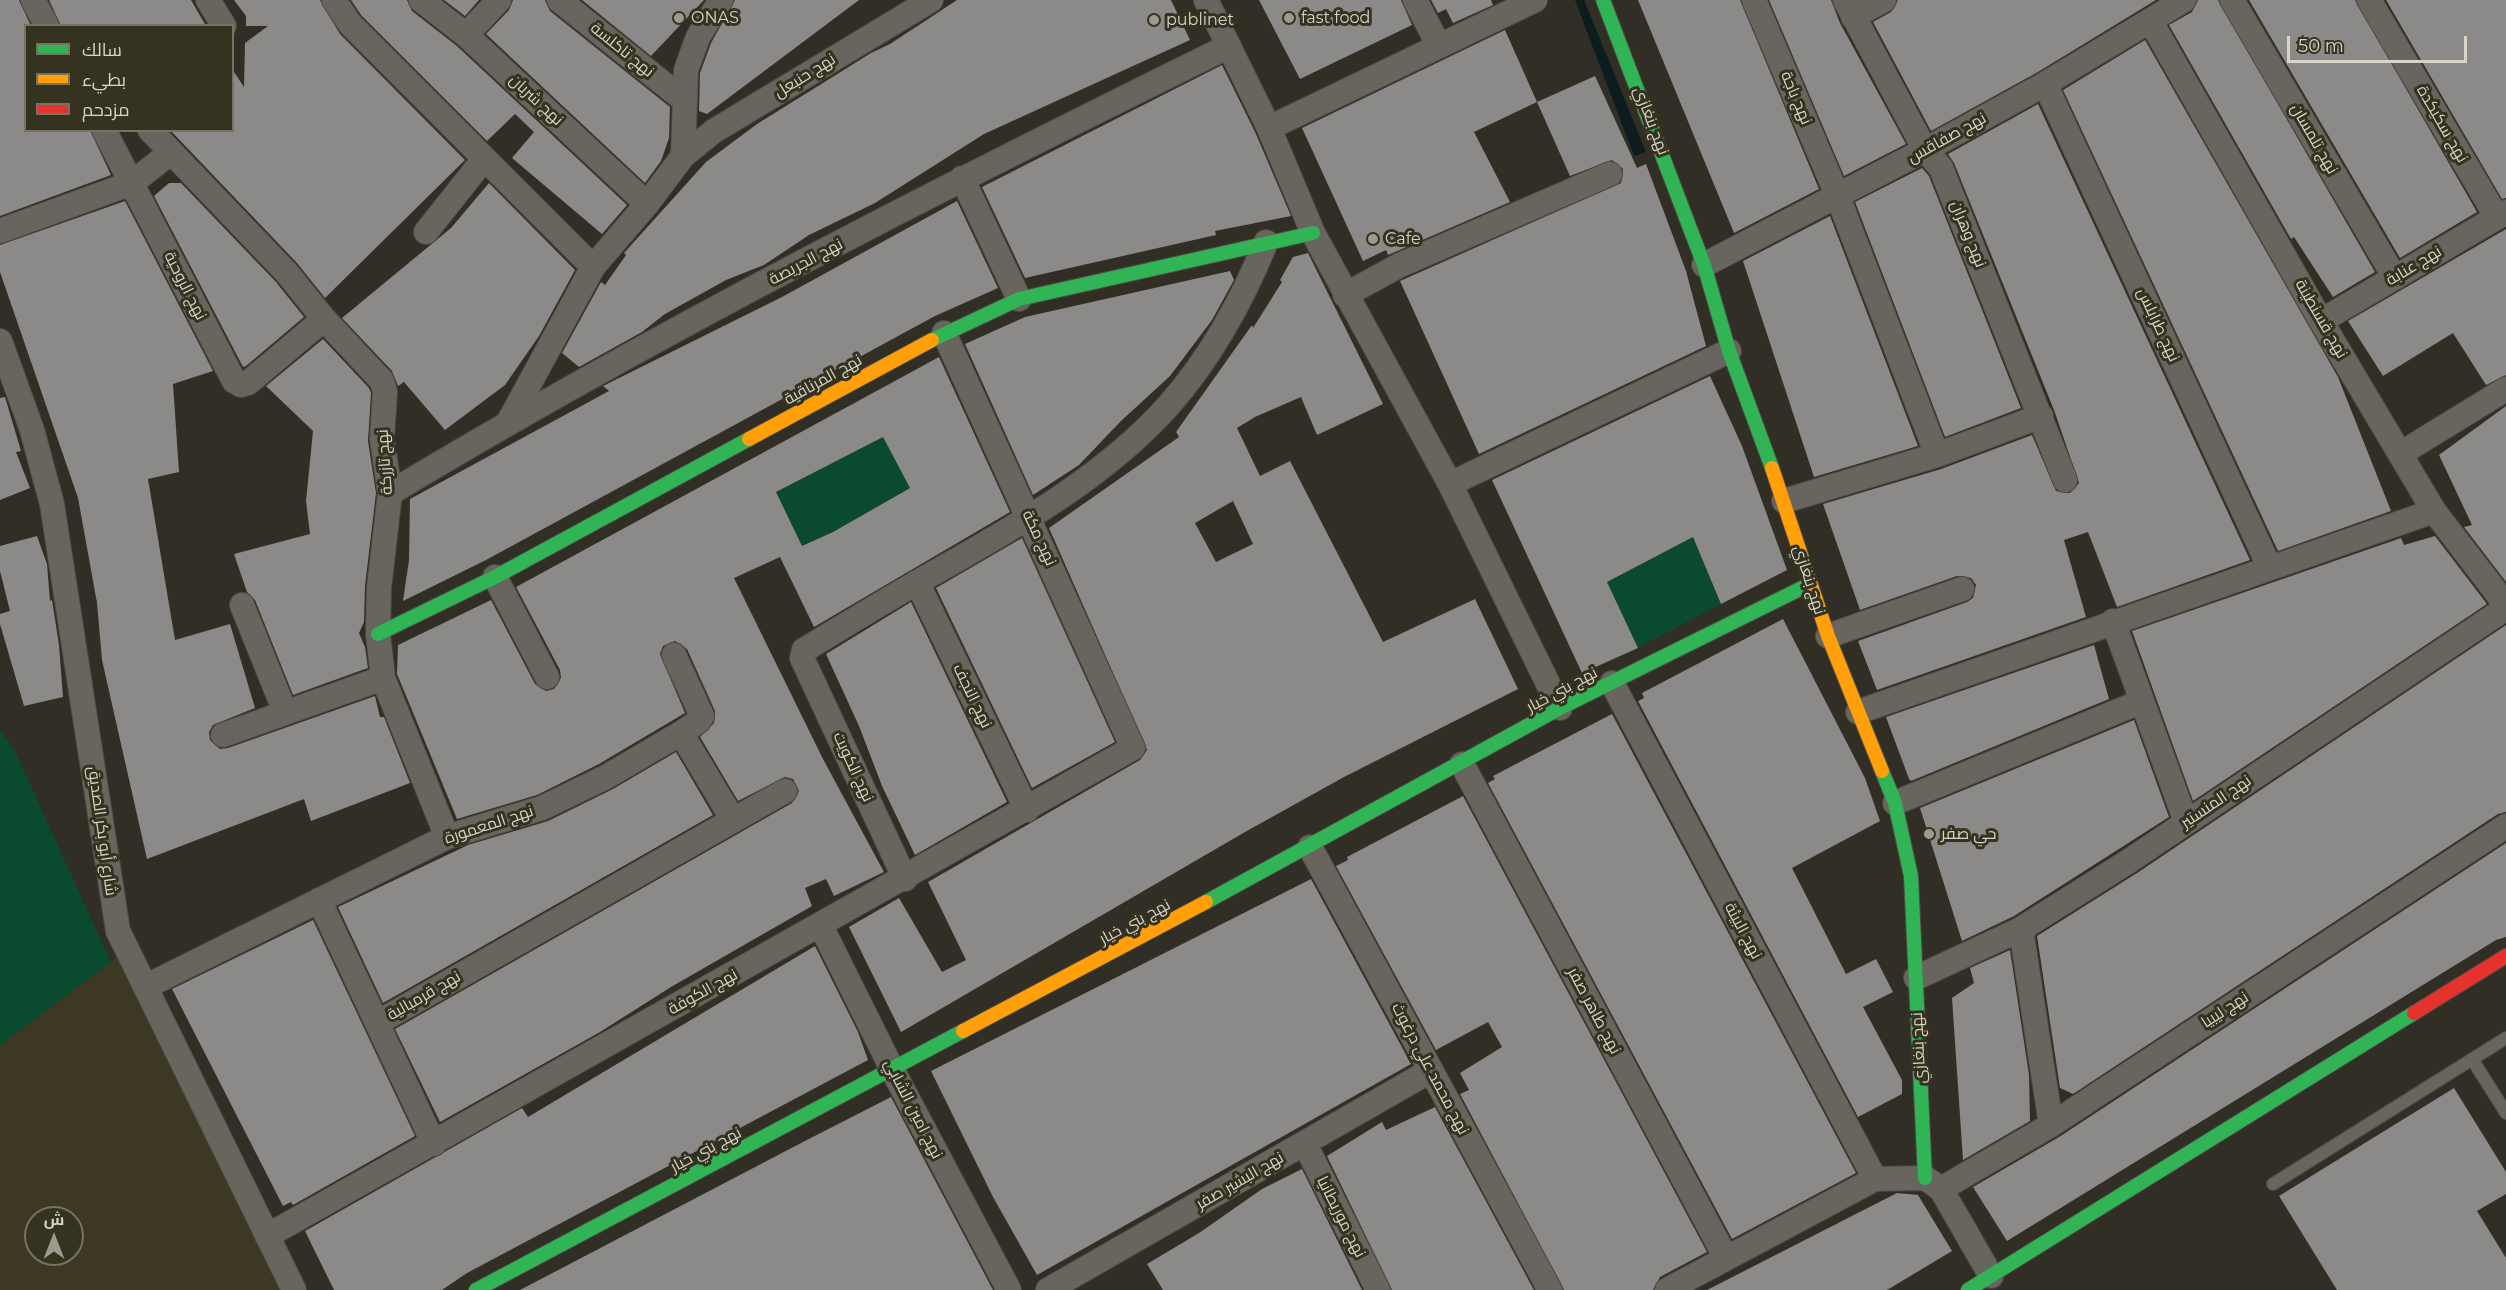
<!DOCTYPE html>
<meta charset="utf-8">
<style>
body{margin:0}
#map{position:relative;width:2506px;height:1290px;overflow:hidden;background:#302e25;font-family:Montserrat,Cairo,sans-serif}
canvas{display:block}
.legend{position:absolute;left:24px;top:24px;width:210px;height:108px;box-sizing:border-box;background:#353220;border:2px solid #767364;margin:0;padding:8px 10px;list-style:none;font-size:18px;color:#d7d5ca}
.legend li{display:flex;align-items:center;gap:12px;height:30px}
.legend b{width:30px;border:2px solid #767364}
.north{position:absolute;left:24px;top:1206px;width:60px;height:60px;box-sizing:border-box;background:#353220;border:2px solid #767364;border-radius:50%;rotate:0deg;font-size:16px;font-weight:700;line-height:24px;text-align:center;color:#d7d5ca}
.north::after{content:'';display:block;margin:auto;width:21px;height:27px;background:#9d9b90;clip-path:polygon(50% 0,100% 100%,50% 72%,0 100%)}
.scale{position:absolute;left:2287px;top:36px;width:180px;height:27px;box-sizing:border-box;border:3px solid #d7d5ca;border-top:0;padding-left:8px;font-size:18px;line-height:21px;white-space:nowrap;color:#d7d5ca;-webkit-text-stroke:4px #353220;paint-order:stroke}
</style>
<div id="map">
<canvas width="2506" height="1290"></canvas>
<ul class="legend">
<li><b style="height:8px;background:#30b455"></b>سالك</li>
<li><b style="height:8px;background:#ff9f0a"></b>بطيء</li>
<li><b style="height:8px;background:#e5322d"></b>مزدحم</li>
</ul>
<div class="north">ش</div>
<div class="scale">50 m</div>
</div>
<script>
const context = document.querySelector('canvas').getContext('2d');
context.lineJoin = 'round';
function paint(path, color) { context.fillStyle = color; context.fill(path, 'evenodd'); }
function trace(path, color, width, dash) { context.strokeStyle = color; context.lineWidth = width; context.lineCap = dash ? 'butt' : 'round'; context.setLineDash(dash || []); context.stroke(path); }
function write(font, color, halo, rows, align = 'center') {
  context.font = font + ' Montserrat,Cairo,sans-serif'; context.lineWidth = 6; context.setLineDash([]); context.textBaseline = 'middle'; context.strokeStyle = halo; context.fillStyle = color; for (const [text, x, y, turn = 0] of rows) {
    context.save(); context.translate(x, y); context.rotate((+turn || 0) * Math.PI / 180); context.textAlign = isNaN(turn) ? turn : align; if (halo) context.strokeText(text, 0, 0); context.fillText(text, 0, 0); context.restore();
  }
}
paint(new Path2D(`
 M 120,955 L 292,1290 L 0,1290 L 0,1045 ZM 36,1218 L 72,1218 L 72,1254 L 36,1254 Z`), '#3d3822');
paint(new Path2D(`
 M 883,437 L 910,487 L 833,532 L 802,546 L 776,492 Z
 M 1693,537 L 1721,604 L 1638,648 L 1607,582 Z
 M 0,730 L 14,749 L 111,962 L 0,1045 Z`), '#0a4a2f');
paint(new Path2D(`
 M 1575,0 L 1584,0 L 1646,152 L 1634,156 Z`), '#0d1c1e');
paint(new Path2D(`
 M 0,0 L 19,0 L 31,26 L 26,26 L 26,130 L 90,130 L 111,175 L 0,216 Z
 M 49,0 L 191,0 L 206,26 L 61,26 Z
 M 234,0 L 320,0 L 340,34 L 465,160 L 325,298 L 297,263 L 170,130 L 232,130 L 232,69 L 244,87 L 245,43 L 268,26 L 246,26 L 246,16 Z
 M 351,0 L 407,0 L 412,11 L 457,46 L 627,205 L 602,234 L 512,158 L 534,132 L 515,114 L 487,141 L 361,15 Z
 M 444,0 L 479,0 L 465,16 Z
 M 513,0 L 545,0 L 550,11 L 670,107 L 669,138 L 661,161 L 645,183 L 486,34 L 509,10 Z
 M 582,0 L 704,0 L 651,56 Z
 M 735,0 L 859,0 L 707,114 L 699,111 L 700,73 L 711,43 Z
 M 957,0 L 1171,0 L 1190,40 L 984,134 L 875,203 L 809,235 L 764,265 L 726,280 L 665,314 L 642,332 L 579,367 L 562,353 L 601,282 L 605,285 L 626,255 L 624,253 L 706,162 L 757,124 L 871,53 L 890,44 Z
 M 1259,0 L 1401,0 L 1412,25 L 1300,79 Z
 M 1431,0 L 1491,0 L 1493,5 L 1453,23 L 1446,9 L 1438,13 Z
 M 1638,0 L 1740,0 L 1819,189 L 1734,233 Z
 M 1769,0 L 1831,0 L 1840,23 L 1906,144 L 1844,176 Z
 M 1898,0 L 2156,0 L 2038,72 L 1931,131 L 1873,22 L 1891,12 Z
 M 2198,0 L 2218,0 L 2375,272 L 2333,297 L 2294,237 L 2291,239 L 2169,25 L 2192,12 Z
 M 2249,0 L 2355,0 L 2477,212 L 2400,258 Z
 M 2386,0 L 2506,0 L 2506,198 L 2502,199 Z
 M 1505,30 L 1537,102 L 1474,132 L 1510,202 L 1388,255 L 1386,250 L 1363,261 L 1302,128 Z
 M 2145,40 L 2338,377 L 2391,511 L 2278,551 L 2063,90 Z
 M 1222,65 L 1256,134 L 1291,216 L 1215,231 L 1216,235 L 1025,278 L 982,187 Z
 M 1595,76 L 1637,168 L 1646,164 L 1686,271 L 1706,346 L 1479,454 L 1400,281 L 1621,183 L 1623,169 L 1612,160 L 1570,176 L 1537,102 Z
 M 2038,104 L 2250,560 L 2117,607 L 2088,532 L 2064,540 L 2086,617 L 1877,690 L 1858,641 L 1967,602 L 1973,598 L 1976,585 L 1971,578 L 1957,576 L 1860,610 L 1823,504 L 1941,469 L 2032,435 L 2056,491 L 2070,493 L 2079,483 L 2054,410 L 1954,163 L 1948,154 Z
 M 1922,168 L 1929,176 L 2021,408 L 1945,437 L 1855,202 Z
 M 169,183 L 181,183 L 276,282 L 304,317 L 246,366 L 243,367 L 154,196 Z
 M 489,183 L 575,270 L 539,336 L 505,385 L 445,430 L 404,382 L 398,386 L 392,371 L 342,318 L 451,228 Z
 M 125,201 L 213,371 L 173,384 L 179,472 L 148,479 L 175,640 L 230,624 L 255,708 L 213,725 L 209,732 L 210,740 L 220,749 L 228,748 L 375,696 L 380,717 L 384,717 L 410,783 L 311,821 L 304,799 L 147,859 L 102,660 L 97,603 L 78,498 L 0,272 L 0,245 Z
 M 957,201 L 998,288 L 935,316 L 486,560 L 403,601 L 409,560 L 410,499 L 609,391 L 603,386 L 609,383 L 782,297 Z
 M 1830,216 L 1918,446 L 1814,477 L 1743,261 Z
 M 2506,229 L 2506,375 L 2486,385 L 2453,333 L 2383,376 L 2348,321 Z
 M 1308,253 L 1383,404 L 1317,435 L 1301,397 L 1255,417 L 1237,428 L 1260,476 L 1290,461 L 1383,642 L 1475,599 L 1518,689 L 1344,777 L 1245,832 L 901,1032 L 849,927 L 899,898 L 942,972 L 966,960 L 928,882 L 1140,760 L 1147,750 L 1049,528 L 1179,437 L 1176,432 L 1252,325 L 1253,328 L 1282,282 L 1280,280 L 1293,257 ZM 1233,501 L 1253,544 L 1216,562 L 1195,523 Z
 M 1230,271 L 1234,280 L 1212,320 L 1170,376 L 1121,421 L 1079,465 L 1033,495 L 965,344 L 1025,317 Z
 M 323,339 L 369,388 L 371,393 L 368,441 L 376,493 L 365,586 L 364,622 L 359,633 L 365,647 L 368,668 L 293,695 L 255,600 L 247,592 L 234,554 L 310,534 L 306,501 L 313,431 L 266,386 Z
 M 939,357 L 1010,512 L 814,627 L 780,557 L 734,578 L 823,759 L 884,872 L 834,896 L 826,879 L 805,888 L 812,906 L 671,987 L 600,1032 L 440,1122 L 395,1029 L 792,803 L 799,791 L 793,779 L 785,777 L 738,801 L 700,737 L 714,723 L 715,711 L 687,649 L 675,641 L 663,646 L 660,654 L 685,713 L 599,764 L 537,795 L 457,819 L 397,674 L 398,645 L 491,600 L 535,684 L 546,691 L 554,689 L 561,678 L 560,670 L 516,587 ZM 883,437 L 910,488 L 833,532 L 802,546 L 776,492 Z
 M 1710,376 L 1742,446 L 1787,570 L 1721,604 L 1693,537 L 1607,582 L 1638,648 L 1582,673 L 1492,480 Z
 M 5,397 L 21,451 L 16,452 L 30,488 L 0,500 L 0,398 Z
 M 2506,406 L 2506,582 L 2464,527 L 2472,525 L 2439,455 Z
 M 37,536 L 47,564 L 50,601 L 52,600 L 59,645 L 63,697 L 24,706 L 0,624 L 0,614 L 10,611 L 0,571 L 0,546 Z
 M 2435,536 L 2487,604 L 2193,801 L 2132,631 L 2401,538 L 2404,545 Z
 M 1022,538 L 1115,742 L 1032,788 L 936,588 Z
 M 911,602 L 1007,802 L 915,855 L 882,786 L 859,726 L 826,654 Z
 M 1783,619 L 1865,778 L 1880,821 L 1792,868 L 1846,974 L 1876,959 L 1893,992 L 1863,1007 L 1902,1080 L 1902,1094 L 1858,1117 L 1638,701 L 1644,698 L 1642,693 Z
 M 2506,625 L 2506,812 L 2498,814 L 2073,1094 L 2060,1088 L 2037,936 L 2137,873 Z
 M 2094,645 L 2109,699 L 1911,781 L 1909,779 L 1886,717 Z
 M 1612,714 L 1856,1173 L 1732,1239 L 1488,783 L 1495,779 L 1493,776 Z
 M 2134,720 L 2169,817 L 2014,916 L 1962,941 L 1920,808 Z
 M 676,752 L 713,815 L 383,1003 L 338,907 L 468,845 L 548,821 L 613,789 Z
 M 1463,796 L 1707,1252 L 1660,1277 L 1653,1290 L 1564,1290 L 1460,1094 L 1469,1090 L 1460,1073 L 1502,1047 L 1488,1022 L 1436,1050 L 1336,866 L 1348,860 L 1347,857 Z
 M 2506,843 L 2506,937 L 2496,940 L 2007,1241 L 1973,1187 L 2059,1137 Z
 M 1311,879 L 1411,1064 L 1037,1275 L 993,1197 L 931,1071 Z
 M 313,920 L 415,1136 L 293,1205 L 291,1202 L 283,1206 L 172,989 Z
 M 815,946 L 858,1032 L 868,1060 L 467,1273 L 442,1290 L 334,1290 L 305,1231 L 522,1108 L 528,1117 Z
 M 2010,950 L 2029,1075 L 2030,1121 L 1963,1160 L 1952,998 L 1974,983 L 1970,968 Z
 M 2454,1088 L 2506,1172 L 2506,1194 L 2477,1211 L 2506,1258 L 2506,1290 L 2337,1290 L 2279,1196 Z
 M 891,1097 L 993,1290 L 520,1290 L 803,1142 Z
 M 1435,1107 L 1534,1290 L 1392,1290 L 1327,1156 L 1382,1122 L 1386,1130 Z
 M 1302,1169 L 1362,1290 L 1163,1290 L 1147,1264 L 1199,1233 L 1262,1189 Z
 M 1897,1193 L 1918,1195 L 1952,1251 L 1887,1290 L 1707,1290 Z`), '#8c8989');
const lane = new Path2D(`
 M 2472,1059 L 2506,1113
 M 2273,1184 L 2506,1038`);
const street = new Path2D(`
 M 33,0 L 47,26
 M 208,0 L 224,26
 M 334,0 L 350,24 L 593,267
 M 421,0 L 466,35 L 647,204
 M 559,0 L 684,100
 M 1206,0 L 1269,128 L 1313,233 L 1450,484 L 1560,708
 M 1415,0 L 1439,46
 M 1754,0 L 1838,197 L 1937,455
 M 1845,0 L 1925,150 L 1941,168 L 2065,480
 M 2232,0 L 2395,278
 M 2369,0 L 2496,216
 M 1853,17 L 1884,0
 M 2151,22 L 2321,321 L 2434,511 L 2506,605
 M 466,35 L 499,0
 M 2045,84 L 2269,566
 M 1269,128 L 1535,0
 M 104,130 L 234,381 L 241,385 L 248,383 L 324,319
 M 150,130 L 287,273 L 324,319 L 382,381 L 385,392 L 382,439 L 390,493 L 379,588 L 378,634 L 383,678 L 447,837
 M 683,156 L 714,131 L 931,0
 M 962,178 L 1019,299
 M 0,231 L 132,183 L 170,153
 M 426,232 L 484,159
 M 1704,265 L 1925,150 L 2045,84 L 2184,0
 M 1345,295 L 1400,265 L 1610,174
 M 2321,321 L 2506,212
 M 0,341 L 32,430 L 52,504 L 118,931 L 294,1290
 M 509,421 L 593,267 L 647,204 L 683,156 L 686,70 L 698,37 L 721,0
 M 2400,454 L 2506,389
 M 1450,484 L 1729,351
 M 390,493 C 661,330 945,186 1229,46
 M 1784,501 L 1937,455 L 2041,416
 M 495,577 L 547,677
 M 917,582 L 1027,810
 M 242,605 L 285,712
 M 2113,621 L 2186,822
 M 1828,636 L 1962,589
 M 1612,683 L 1875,1179
 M 1858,712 L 2434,511
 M 681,733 L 733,820
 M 223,735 L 383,678
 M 1462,764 L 1726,1258
 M 785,791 L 377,1023 L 733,820 Z
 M 1895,803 L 2140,702
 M 1310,847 L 1550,1290
 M 905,879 L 802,658 L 804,650 C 844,626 884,601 925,578 C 1011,529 1102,480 1169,405 C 1212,356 1242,301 1266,242
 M 319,900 L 434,1144
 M 821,926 L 893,1071 L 1009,1290
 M 2021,929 L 2051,1125
 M 1916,978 L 2021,929 L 2129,861 L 2506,608
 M 145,987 L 447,837 L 542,808 L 606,777 L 681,733 L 699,721 L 702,716 L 674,655
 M 1305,1144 L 1378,1290
 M 1941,1189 L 2051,1125 L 2506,826
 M 267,1236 L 1133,748 L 944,333
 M 1048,1290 L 1430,1071
 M 1667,1290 L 1875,1179 L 1925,1178 L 1941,1189 L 1991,1276`);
const fast = new Path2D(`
 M 1603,0 L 1704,265 L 1729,351 L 1772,468
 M 932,340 L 1019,299 L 1313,233
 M 378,634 L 495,577 L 749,439
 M 1882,771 L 1895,803 L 1911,876 L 1925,1178
 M 1206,902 L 1560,708 L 1810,584
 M 476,1290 L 963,1031
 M 1968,1290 L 2414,1013`);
const slow = new Path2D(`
 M 749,439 L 932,340
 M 1772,468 L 1828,636 L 1882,771
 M 963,1031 L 1206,902`);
const jam = new Path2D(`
 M 2414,1013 L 2506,956`);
trace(lane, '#4d4b43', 14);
trace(street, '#4d4b43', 26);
trace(fast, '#4d4b43', 16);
trace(slow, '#4d4b43', 16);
trace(jam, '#4d4b43', 16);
trace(lane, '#67655e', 12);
trace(street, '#67655e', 24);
trace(fast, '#30b455', 14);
trace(slow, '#ff9f0a', 14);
trace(jam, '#e5322d', 14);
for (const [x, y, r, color] of [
 [679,18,6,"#9d9b90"],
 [1289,18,6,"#9d9b90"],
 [1154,20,6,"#9d9b90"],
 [1373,239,6,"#9d9b90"],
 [1929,834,6,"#9d9b90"]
]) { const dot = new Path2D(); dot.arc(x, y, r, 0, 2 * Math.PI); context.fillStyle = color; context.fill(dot); trace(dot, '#353220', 2); }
write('16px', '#d7d5ca', '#353220', [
 ["ONAS",691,18],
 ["fast food",1301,18],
 ["publinet",1166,20],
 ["Cafe",1385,239],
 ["حي صفر",1941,834]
], 'left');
write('16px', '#d7d5ca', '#353220', [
 ["نهج تاكلسة",622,50,39],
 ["نهج حنبعل",805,76,-32],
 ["نهج باجة",1796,98,67],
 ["نهج شربان",536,100,43],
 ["نهج بنغازي",1651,121,69],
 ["نهج سكيكدة",2442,124,60],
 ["نهج صفاقس",1947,138,-29],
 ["نهج تلمسان",2314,139,60],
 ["نهج وهران",1968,234,68],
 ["نهج الجريصة",806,262,-28],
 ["نهج عنابة",2414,266,-31],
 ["نهج الروحية",185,286,63],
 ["نهج قسنطينة",2321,319,60],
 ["نهج طرابلس",2158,325,65],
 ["نهج المرناقية",823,380,-29],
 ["نهج تازركة",385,462,-94],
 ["نهج مكة",1039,538,65],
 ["نهج بنغازي",1809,580,72],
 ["نهج بني خيار",1562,690,-28],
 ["نهج النجف",972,696,64],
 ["نهج الكويت",853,767,65],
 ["نهج المنستير",2216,802,-34],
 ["نهج المعمورة",489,825,-18],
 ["شارع أبو بكر الصديق",102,831,82],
 ["نهج بني خيار",1135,922,-28],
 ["نهج البيئة",1743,931,62],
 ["نهج الكوفة",703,992,-29],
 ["نهج قرمبالية",424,996,-30],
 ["نهج ليبيا",2225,1010,-33],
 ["نهج طاهر صفر",1594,1011,62],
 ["نهج بنغازي",1919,1048,-93],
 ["نهج محمد علي درغوث",1430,1069,62],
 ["نهج امين الشابي",913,1109,63],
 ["نهج بني خيار",706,1150,-28],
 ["نهج البشير صفر",1240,1181,-30],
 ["نهج موريطانيا",1341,1217,63]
]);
</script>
